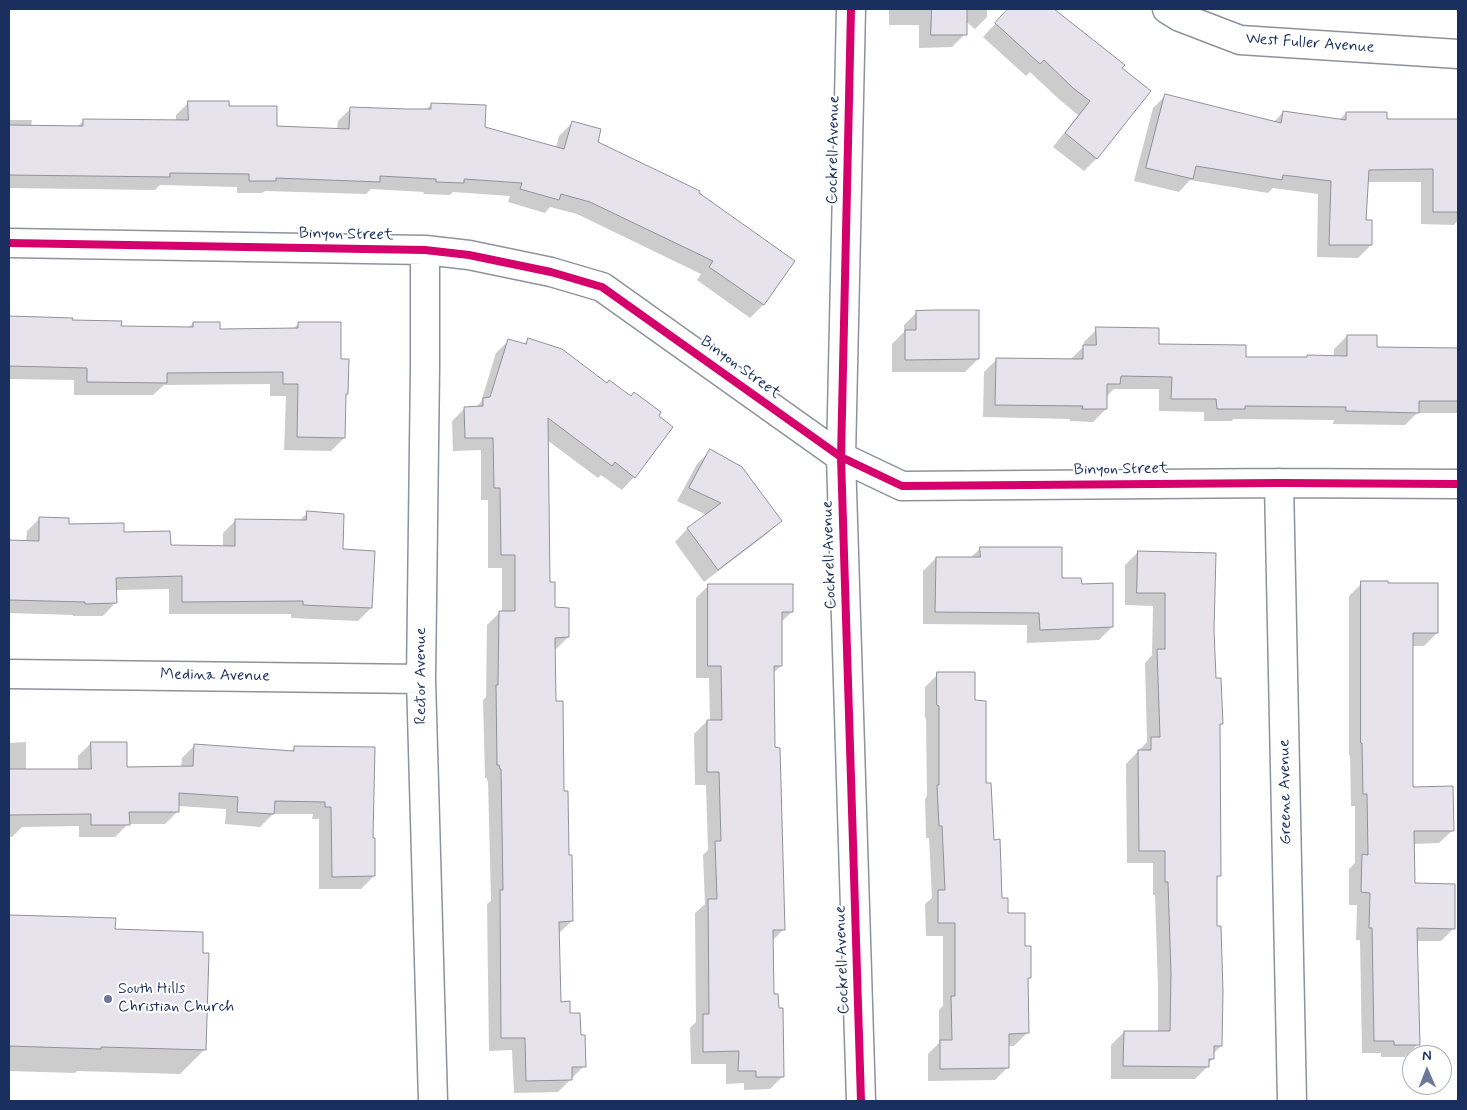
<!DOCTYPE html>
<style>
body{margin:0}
#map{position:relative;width:1467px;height:1110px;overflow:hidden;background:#fff;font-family:Mynerve,sans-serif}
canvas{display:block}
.frame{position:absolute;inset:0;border:10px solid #1b2f5e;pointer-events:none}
.north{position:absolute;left:1402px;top:1045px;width:50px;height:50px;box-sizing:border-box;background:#fff;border:1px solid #a4acbf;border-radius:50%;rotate:359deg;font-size:14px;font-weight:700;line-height:20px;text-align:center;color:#1b2f5e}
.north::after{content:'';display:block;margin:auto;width:18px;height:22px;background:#6b7896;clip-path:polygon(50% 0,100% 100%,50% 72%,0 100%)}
</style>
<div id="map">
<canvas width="1467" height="1110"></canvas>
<div class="frame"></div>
<div class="north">N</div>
</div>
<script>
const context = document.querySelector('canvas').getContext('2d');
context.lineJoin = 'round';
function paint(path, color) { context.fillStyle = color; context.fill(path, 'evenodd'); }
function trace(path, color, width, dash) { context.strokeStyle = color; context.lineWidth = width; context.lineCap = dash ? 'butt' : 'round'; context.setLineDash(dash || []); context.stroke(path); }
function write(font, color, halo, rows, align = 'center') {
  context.font = font + ' Mynerve,sans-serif'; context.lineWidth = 4; context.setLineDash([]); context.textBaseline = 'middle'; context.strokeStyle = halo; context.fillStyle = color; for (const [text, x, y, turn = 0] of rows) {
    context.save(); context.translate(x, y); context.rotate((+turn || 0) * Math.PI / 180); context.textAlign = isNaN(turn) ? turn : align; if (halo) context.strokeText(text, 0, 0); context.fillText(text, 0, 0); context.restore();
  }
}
paint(new Path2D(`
 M 889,9 L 987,9 L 987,17 L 975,29 L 965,21 L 965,34 L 952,47 L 919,48 L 919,25 L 889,25 Z
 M 1009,9 L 1053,9 L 1120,68 L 1097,158 L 1084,171 L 1053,147 L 1078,115 L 1060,100 L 1030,72 L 1026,76 L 983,37 Z
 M 1166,95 L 1273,123 L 1283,112 L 1339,120 L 1346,113 L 1386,120 L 1458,120 L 1458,220 L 1454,225 L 1421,224 L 1421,182 L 1367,182 L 1365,222 L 1371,245 L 1358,258 L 1317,257 L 1318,194 L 1273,188 L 1268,193 L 1190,180 L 1179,192 L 1134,181 L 1153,108 Z
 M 189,102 L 227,108 L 275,127 L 337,129 L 338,121 L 351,108 L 425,110 L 432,104 L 483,128 L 556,148 L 559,136 L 572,123 L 596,143 L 697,193 L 794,262 L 763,305 L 750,318 L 697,280 L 701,274 L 577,214 L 550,207 L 545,213 L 508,202 L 510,196 L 453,192 L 450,195 L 423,194 L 424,192 L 371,189 L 366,194 L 265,191 L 262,193 L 237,193 L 237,187 L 160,185 L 155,190 L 9,188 L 9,120 L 32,120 L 31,127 L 77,127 L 84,120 L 176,121 L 176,115 Z
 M 917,312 L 978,359 L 965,372 L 892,372 L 892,344 L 904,332 L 904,325 Z
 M 9,318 L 71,319 L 71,322 L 120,328 L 188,328 L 193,323 L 219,330 L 292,330 L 299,323 L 340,360 L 347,394 L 345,396 L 344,438 L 331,451 L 284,450 L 286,396 L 270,396 L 270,384 L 164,385 L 153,395 L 74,395 L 74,380 L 9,379 Z
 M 1097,329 L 1158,345 L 1244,358 L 1305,358 L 1308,356 L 1334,357 L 1334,349 L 1347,336 L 1375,348 L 1458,349 L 1458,413 L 1417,413 L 1405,425 L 1333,424 L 1334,420 L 1234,419 L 1231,421 L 1204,421 L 1204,412 L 1159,411 L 1159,389 L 1114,389 L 1106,397 L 1106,409 L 1093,422 L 1070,421 L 1070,419 L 983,417 L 984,372 L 997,359 L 1071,359 L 1084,346 L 1084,342 Z
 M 509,340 L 523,345 L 528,340 L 634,477 L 622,490 L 601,475 L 598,478 L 547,440 L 549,583 L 554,608 L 568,637 L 555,650 L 555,702 L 563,792 L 572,921 L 558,934 L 560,1003 L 569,1014 L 579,1036 L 584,1066 L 558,1092 L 514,1093 L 512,1050 L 489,1051 L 487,904 L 491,901 L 488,781 L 487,781 L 487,778 L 485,778 L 483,700 L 486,697 L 487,625 L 500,612 L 502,612 L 502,568 L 488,568 L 488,500 L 481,500 L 481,450 L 453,451 L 452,421 L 465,408 L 475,408 L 481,402 L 496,353 Z
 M 710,451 L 780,521 L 767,534 L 704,582 L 675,542 L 687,529 L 707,515 L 677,501 L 697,464 Z
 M 307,513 L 341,550 L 371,608 L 358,621 L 291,618 L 291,614 L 169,614 L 169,589 L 115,590 L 115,603 L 103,616 L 73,616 L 73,615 L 9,613 L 9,541 L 26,542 L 27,531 L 40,518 L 68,525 L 123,533 L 169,546 L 223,547 L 223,533 L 236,520 L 299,521 Z
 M 981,548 L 1061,579 L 1080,585 L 1112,627 L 1099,640 L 1027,643 L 1027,625 L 923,624 L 923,571 L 936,558 L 970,558 Z
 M 1138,552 L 1213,630 L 1215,679 L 1221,723 L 1219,726 L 1219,876 L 1216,879 L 1216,927 L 1221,1046 L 1213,1054 L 1213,1059 L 1207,1064 L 1208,1066 L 1195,1079 L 1111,1079 L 1111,1045 L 1124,1032 L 1158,1032 L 1158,988 L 1155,895 L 1153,895 L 1153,863 L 1127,863 L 1126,764 L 1147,742 L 1145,663 L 1152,655 L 1153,606 L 1125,605 L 1125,565 Z
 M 1362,583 L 1437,633 L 1424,646 L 1412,646 L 1412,788 L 1452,831 L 1439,843 L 1413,844 L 1414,884 L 1454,928 L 1441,941 L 1416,941 L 1418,1044 L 1405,1057 L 1381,1057 L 1381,1053 L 1362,1053 L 1360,940 L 1356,940 L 1357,905 L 1349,905 L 1349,869 L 1355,863 L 1355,806 L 1351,806 L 1350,755 L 1349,755 L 1349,596 Z
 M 709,585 L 792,612 L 781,622 L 781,666 L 773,673 L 773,749 L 783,930 L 772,941 L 773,995 L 783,1076 L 770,1089 L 744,1090 L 744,1083 L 726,1084 L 726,1064 L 691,1064 L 690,1028 L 696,1022 L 695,913 L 705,904 L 703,855 L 708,850 L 706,785 L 695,785 L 694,734 L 707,721 L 710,721 L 709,678 L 696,678 L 696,598 Z
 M 938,674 L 973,702 L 1001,900 L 1024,947 L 1030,977 L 1026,980 L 1027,1033 L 1014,1046 L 1008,1046 L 1008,1067 L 995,1080 L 928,1081 L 928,1054 L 939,1043 L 939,1010 L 943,1006 L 943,936 L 926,936 L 925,904 L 932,898 L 929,838 L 926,838 L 925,799 L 927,796 L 926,718 L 925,718 L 925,687 Z
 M 26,742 L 26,770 L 78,771 L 78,756 L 91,743 L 126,768 L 181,768 L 182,758 L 195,745 L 290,752 L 295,747 L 372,839 L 374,876 L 361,889 L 319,889 L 319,819 L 312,819 L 313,814 L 273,814 L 260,827 L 225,824 L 226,809 L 178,806 L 178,811 L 165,824 L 128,824 L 115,837 L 79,837 L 79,826 L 22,827 L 12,837 L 9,837 L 9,743 Z
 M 9,916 L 115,919 L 114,930 L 205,1049 L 180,1074 L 77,1071 L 75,1073 L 9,1071 Z`), '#0003');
const building = new Path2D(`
 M 932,9 L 967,9 L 967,35 L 931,35 Z
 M 1008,9 L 1054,9 L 1125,65 L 1122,68 L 1151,91 L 1097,159 L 1065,133 L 1090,101 L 1073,88 L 1044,60 L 1040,64 L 995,23 Z
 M 1165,94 L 1281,123 L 1283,111 L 1346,120 L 1346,112 L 1387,112 L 1387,119 L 1458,119 L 1458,212 L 1433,212 L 1433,169 L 1369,170 L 1366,220 L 1372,220 L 1372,245 L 1329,245 L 1331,181 L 1283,175 L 1282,180 L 1196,166 L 1193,179 L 1146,168 Z
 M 188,101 L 229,101 L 229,106 L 277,106 L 277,126 L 349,129 L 350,107 L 407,109 L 431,109 L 431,103 L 486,105 L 485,127 L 564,149 L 572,121 L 601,129 L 598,142 L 700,191 L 699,193 L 795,261 L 764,305 L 709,267 L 713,261 L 590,202 L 561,194 L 559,200 L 520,189 L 522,183 L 464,179 L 464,183 L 436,182 L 436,179 L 380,176 L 380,182 L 276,178 L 276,181 L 249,181 L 249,174 L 170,173 L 170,177 L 9,175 L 9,125 L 83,126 L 83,119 L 188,120 Z
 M 935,310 L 979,310 L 979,359 L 905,360 L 905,330 L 916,330 L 916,311 Z
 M 9,316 L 73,318 L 72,320 L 122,321 L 121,326 L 193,327 L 193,322 L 220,322 L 220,329 L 298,328 L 298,322 L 341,322 L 341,359 L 349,359 L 348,394 L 346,394 L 345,438 L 297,437 L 298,384 L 283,384 L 283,372 L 167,373 L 167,383 L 87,382 L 87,368 L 9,366 Z
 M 1096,327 L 1159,328 L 1159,344 L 1246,345 L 1246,357 L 1307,357 L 1307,355 L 1347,356 L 1347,335 L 1377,335 L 1377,347 L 1458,348 L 1458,401 L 1419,401 L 1419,413 L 1346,411 L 1346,407 L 1245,406 L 1245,409 L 1217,409 L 1216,399 L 1171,399 L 1172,377 L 1121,376 L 1120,384 L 1107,384 L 1107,409 L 1082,409 L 1083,406 L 995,405 L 996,358 L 1083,359 L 1083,345 L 1096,345 Z
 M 528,338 L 562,349 L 607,383 L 609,380 L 631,396 L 634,392 L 661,412 L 659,416 L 673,427 L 635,478 L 615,462 L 612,466 L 548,418 L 550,582 L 555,582 L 555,607 L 569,608 L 569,637 L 555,638 L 556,701 L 563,701 L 564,791 L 568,791 L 569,855 L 572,855 L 573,921 L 559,922 L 561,1002 L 570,1001 L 570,1013 L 580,1013 L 581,1035 L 585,1035 L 586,1067 L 572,1067 L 572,1080 L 526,1081 L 525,1038 L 501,1038 L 500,890 L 503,890 L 501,769 L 500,769 L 499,765 L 497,765 L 496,685 L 498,685 L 499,611 L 515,611 L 515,555 L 501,555 L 500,488 L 494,488 L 493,438 L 465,438 L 464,407 L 483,406 L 483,398 L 490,397 L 508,339 L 526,344 Z
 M 710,449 L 742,467 L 782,521 L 718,570 L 687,528 L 721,503 L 689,488 Z
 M 307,511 L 344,514 L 343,549 L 375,551 L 372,608 L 303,605 L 303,601 L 182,602 L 182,576 L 116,578 L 117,603 L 85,604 L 85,602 L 9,600 L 9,540 L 39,541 L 39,517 L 69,518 L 69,524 L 124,523 L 124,532 L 170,531 L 171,545 L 235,546 L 235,519 L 306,520 Z
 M 980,547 L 1062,547 L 1062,578 L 1081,578 L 1082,584 L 1113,583 L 1113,627 L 1040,630 L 1039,613 L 935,612 L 936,557 L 980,557 Z
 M 1138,551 L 1216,553 L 1214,630 L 1216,678 L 1221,678 L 1223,724 L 1220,724 L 1221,876 L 1217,876 L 1217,926 L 1221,926 L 1223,991 L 1222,1046 L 1214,1046 L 1214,1059 L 1209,1059 L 1209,1067 L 1123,1066 L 1124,1031 L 1170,1031 L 1171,974 L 1168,882 L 1165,882 L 1165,851 L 1139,851 L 1138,750 L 1151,750 L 1151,737 L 1160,737 L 1157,649 L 1165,649 L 1165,593 L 1137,593 Z
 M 1361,581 L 1388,581 L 1388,583 L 1438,583 L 1438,633 L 1413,633 L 1413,787 L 1453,786 L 1454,831 L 1414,831 L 1415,883 L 1455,884 L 1455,929 L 1417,928 L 1420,1045 L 1394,1045 L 1394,1041 L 1374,1041 L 1372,928 L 1369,928 L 1370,893 L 1361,892 L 1362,854 L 1368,855 L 1367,794 L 1363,794 L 1362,743 L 1361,743 Z
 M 708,584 L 793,584 L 793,612 L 782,612 L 782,666 L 774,666 L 775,747 L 780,748 L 785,930 L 773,930 L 774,994 L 778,994 L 779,1008 L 783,1008 L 784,1077 L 756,1077 L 756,1071 L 738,1071 L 739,1051 L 703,1052 L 703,1014 L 709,1014 L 708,899 L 717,899 L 715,841 L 721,841 L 719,772 L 707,772 L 707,720 L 722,720 L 721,666 L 708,666 Z
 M 937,672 L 975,672 L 975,700 L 986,701 L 986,783 L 991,783 L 994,840 L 1000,839 L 1002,898 L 1008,898 L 1008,913 L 1025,913 L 1025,946 L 1031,946 L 1031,978 L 1028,978 L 1029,1033 L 1009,1034 L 1009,1068 L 940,1069 L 940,1040 L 952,1040 L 951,996 L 955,996 L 955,923 L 938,923 L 938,890 L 945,890 L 942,826 L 939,826 L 937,785 L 939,785 L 939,706 L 937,705 Z
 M 91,742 L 127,742 L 127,767 L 193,766 L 194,744 L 294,751 L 294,746 L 375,747 L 373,838 L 375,838 L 375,876 L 332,877 L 331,807 L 325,807 L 325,802 L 275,801 L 274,814 L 237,812 L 238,797 L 179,793 L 179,812 L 129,812 L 130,825 L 91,825 L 91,814 L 9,815 L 9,769 L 91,769 Z
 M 9,915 L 116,918 L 115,929 L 203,932 L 203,953 L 209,953 L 206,1050 L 101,1047 L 101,1049 L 9,1046 Z`);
paint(building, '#e7e3ec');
trace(building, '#8e929a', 1);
const street = new Path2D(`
 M 851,9 L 841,457 L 861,1101
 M 1167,9 L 1180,17 L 1240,40 L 1458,54
 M 9,243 L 425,250 L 469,255 L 551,272 L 602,287 L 841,457 L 902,486 L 1279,483 L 1458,484
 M 425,250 L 425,368 L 421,679 L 433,1101
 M 1279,483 L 1292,1101
 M 9,674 L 421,679`);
trace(street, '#8e929a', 31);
trace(street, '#fff', 28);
trace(new Path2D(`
 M 851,9 L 841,457 L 861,1101
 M 9,243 L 425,250 L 469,255 L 551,272 L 602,287 L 841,457 L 902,486 L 1279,483 L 1458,484`), '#d6006c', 8);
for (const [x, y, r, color] of [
 [108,999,5,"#6b7896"]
]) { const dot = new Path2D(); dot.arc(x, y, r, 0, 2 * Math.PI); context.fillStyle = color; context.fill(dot); trace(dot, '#fff', 2); }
write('16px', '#1b2f5e', '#fff', [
 ["West Fuller Avenue",1310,44,4],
 ["Cockrell Avenue",834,150,-89],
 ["Binyon Street",346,235,1],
 ["Binyon Street",740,368,36],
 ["Binyon Street",1121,470,-1],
 ["Cockrell Avenue",830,555,-92],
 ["Medina Avenue",215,676,1],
 ["Rector Avenue",422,676,-90],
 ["Greene Avenue",1286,792,-91],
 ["Cockrell Avenue",843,960,-92]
]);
write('16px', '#1b2f5e', '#fff', [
 ["South Hills",118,990],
 ["Christian Church",118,1008]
], 'left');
</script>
